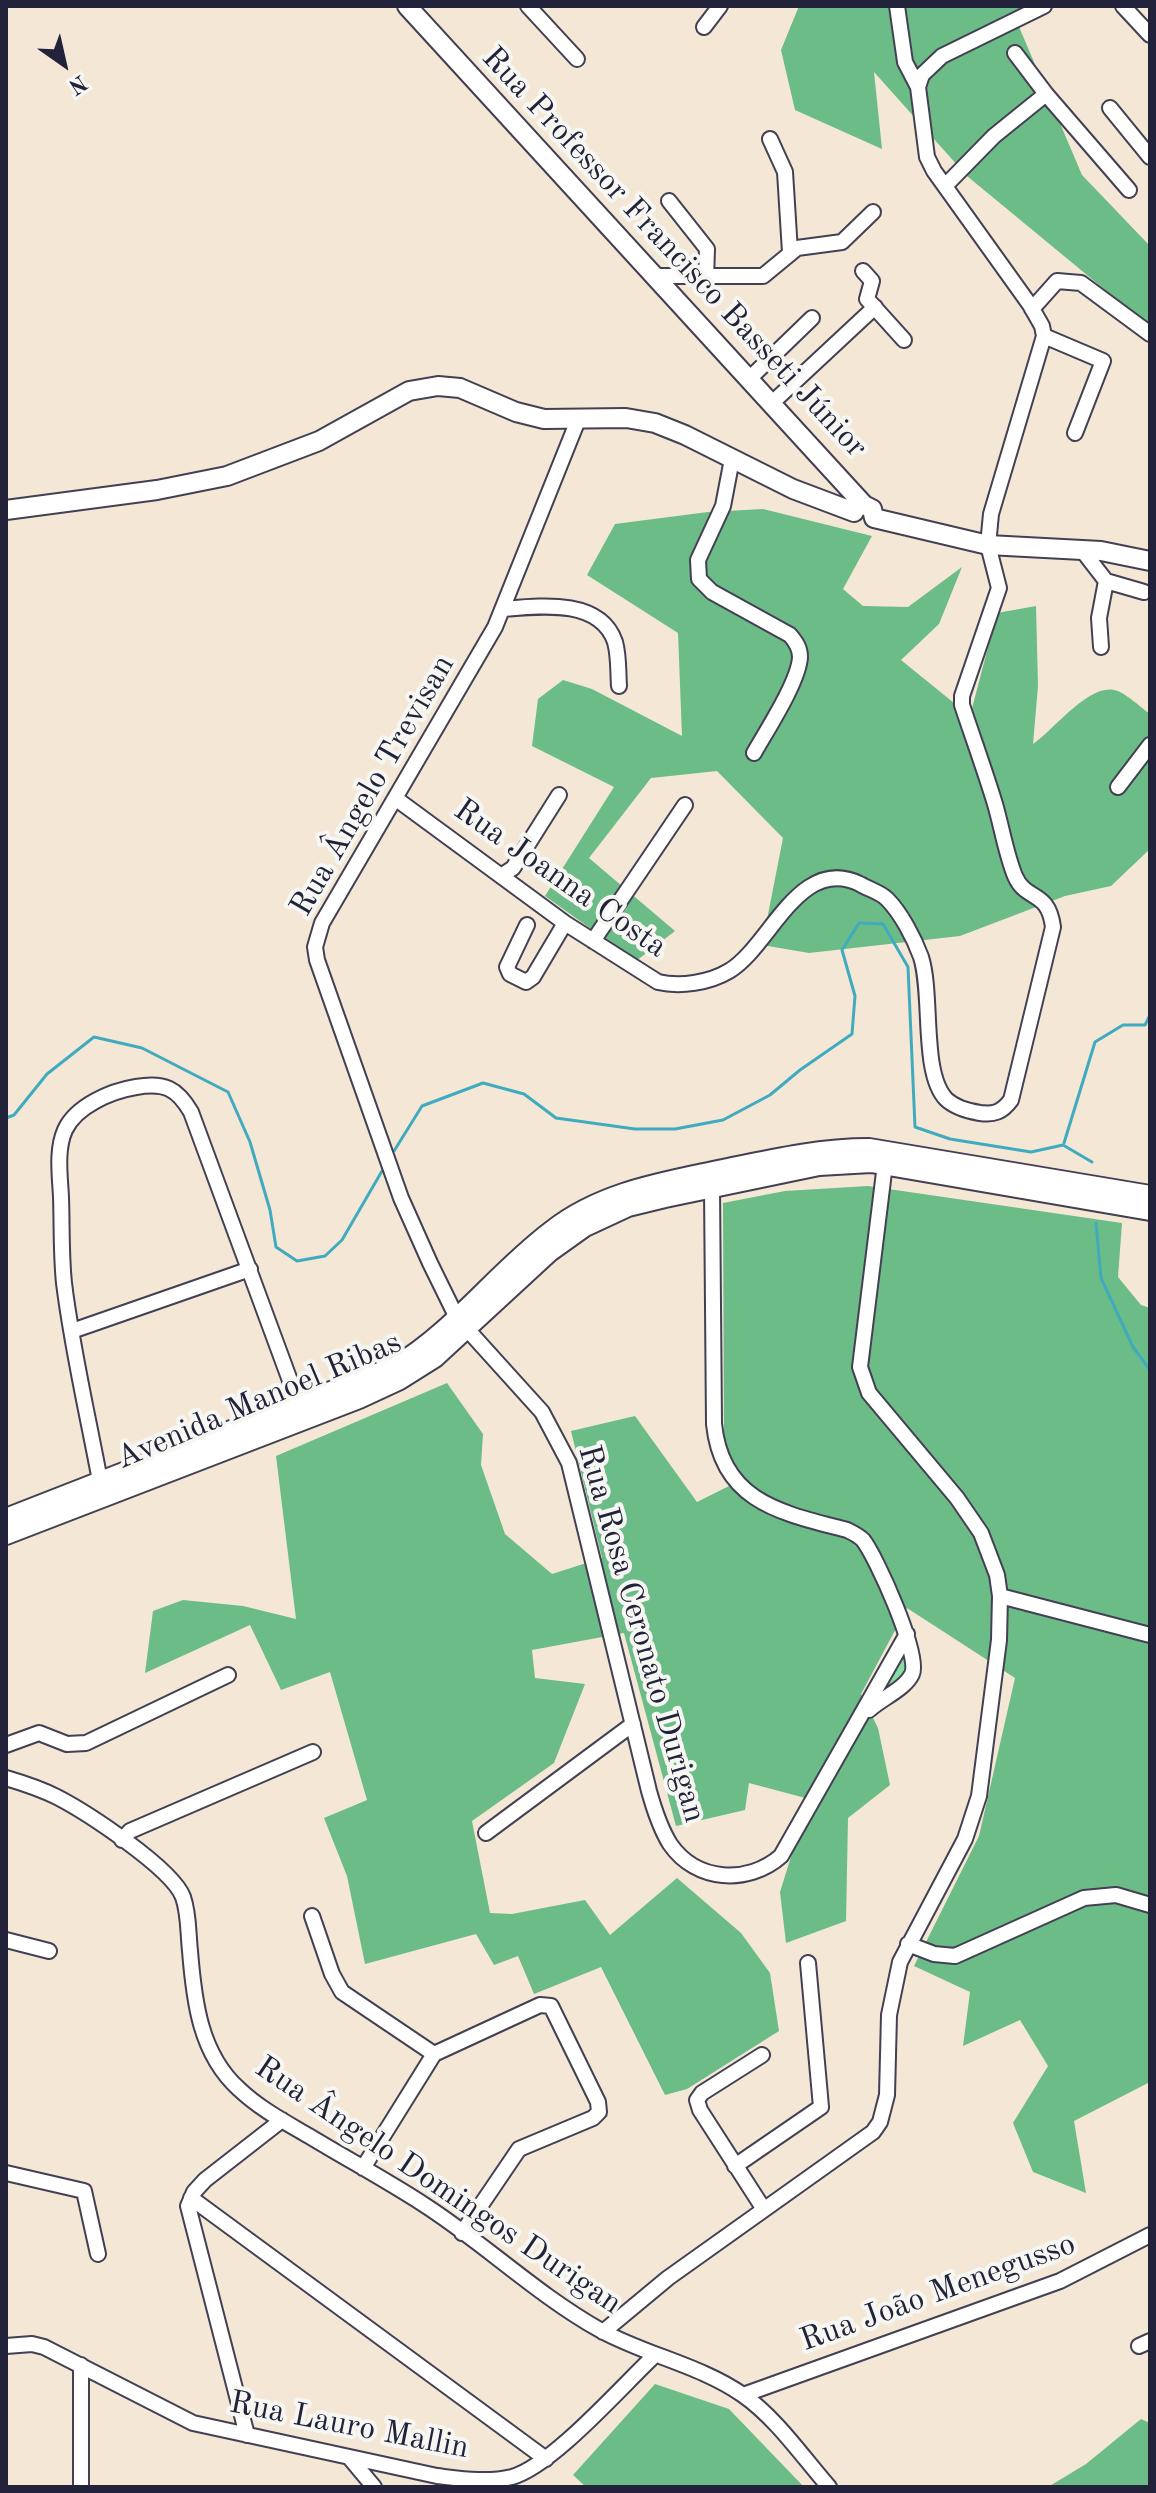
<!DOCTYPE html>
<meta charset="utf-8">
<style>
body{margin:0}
#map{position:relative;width:1156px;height:2493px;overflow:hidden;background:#f4e7d5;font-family:"Old Standard TT",serif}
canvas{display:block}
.frame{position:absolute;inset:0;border:8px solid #22223b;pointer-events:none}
.north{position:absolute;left:24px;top:24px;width:80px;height:80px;-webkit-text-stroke:6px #f6f6f2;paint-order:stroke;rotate:146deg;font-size:22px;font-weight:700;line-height:32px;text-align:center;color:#22223b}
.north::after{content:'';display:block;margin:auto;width:28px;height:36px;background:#22223b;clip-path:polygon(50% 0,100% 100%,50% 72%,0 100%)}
</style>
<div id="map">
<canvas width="1156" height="2493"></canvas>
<div class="frame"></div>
<div class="north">N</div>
</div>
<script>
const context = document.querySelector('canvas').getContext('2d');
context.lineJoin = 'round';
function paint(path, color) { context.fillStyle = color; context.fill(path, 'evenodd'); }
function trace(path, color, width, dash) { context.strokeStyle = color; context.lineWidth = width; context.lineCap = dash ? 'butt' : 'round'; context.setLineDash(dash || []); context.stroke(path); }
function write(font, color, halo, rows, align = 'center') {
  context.font = font + ' "Old Standard TT",serif'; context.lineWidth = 8; context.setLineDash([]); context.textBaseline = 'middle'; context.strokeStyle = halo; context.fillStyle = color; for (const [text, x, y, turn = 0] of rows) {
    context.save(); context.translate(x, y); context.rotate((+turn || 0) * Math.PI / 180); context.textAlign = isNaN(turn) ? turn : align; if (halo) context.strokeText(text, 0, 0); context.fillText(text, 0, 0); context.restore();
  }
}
paint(new Path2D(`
 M 906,1645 L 910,1665 L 901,1680 L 877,1697 Z`), '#86dda1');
paint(new Path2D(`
 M 799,6 L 1028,6 L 1014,15 L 1082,175 L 1150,246 L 1150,327 L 967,176 L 874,72 L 882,149 L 795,110 L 781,50 Z
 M 763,509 L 872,536 L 843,589 L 863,606 L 908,607 L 962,567 L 939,624 L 901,660 L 970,716 L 997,613 L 1036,606 L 1038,686 L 1033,744 C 1053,731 1087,685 1114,690 C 1125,692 1140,707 1150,714 L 1150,849 L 1111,886 L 1065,896 L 960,936 L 809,953 L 762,945 L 783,838 L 717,771 L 651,778 L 589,858 L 675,931 L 636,961 L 545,896 L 614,787 L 532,746 L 538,699 L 563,680 L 592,689 L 682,736 L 678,633 L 587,575 L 615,524 L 708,512 Z
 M 868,1186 L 1122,1223 L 1118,1277 L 1141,1305 L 1150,1308 L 1150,2082 L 1074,2121 L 1086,2193 L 1033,2172 L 1013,2123 L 1048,2066 L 1020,2020 L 963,2046 L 970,1992 L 914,1966 L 979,1836 L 1015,1678 L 907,1608 L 861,1694 L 878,1728 L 890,1785 L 848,1818 L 846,1921 L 786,1943 L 780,1892 L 809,1799 L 749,1783 L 745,1810 L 676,1826 L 624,1633 L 532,1650 L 535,1678 L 585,1684 L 554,1763 L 472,1821 L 490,1913 L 512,1914 L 585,1900 L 610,1935 L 677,1878 L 741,1933 L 770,1973 L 779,2031 L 687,2089 L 665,2095 L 601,1967 L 534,1994 L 518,1956 L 494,1965 L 476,1934 L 365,1964 L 347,1876 L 324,1818 L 367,1800 L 330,1672 L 281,1690 L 250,1625 L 145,1673 L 153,1611 L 183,1600 L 243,1606 L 296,1619 L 276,1456 L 447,1383 L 483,1434 L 481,1465 L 505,1534 L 552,1574 L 602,1558 L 571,1431 L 635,1416 L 697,1502 L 739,1481 L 724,1444 L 723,1203 L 785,1191 Z
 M 655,2384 L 729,2409 L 804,2487 L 586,2487 L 573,2475 Z
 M 1141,2419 L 1150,2423 L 1150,2487 L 1048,2487 L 1086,2464 Z`), '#6cbc87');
trace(new Path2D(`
 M 6,1118 L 14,1115 L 47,1074 L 94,1037 L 142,1048 L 228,1092 L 250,1142 L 270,1210 L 276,1247 L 297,1261 L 325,1256 L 342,1240 L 382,1171
 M 1064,1143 L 1095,1042 L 1123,1025 L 1145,1025 L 1150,1015
 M 394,1151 L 422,1106 L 483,1083 L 524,1094 L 556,1118 L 635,1129 L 675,1129 L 723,1120 L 770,1095 L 800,1070 L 852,1034 L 855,996 L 842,950 L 859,923 L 883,924 L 908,967 L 915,1127 L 950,1139 L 1031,1152 L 1063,1145 L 1092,1162
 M 1096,1223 L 1101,1278 L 1133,1347 L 1150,1370`), '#40abbf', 3);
const minor = new Path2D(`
 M 528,6 L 577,59
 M 897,6 L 905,62 L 918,87
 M 1123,6 L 1150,35
 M 704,27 L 720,6
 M 1015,53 L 1046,94 L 1129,190
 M 1110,108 L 1150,157
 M 770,139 L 785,172 L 790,252
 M 945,186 L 994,136 L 1046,94
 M 669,201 L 707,249 L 706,278
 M 863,271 L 872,281 L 867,299 L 904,340
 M 655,276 L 763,276 L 797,248 L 842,242 L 873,212
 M 1032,309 L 1057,281 L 1081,283 L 1150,334
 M 1044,336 L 1103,361 L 1075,433
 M 749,379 L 812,318
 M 772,403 L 875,307
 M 578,420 L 495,627 L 322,923 L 315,947 L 317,960 L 401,1198 L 430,1263 L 457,1318 L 542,1412 L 569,1463 L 649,1791 C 654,1809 660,1828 670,1844 C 696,1882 748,1885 781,1856 L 907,1634
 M 732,459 L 723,506 L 698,560 L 699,579 L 712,592 L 790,635 C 796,642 800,648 800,657 C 799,681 767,730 754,753
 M 1082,550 L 1106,581
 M 503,609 C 539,606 600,598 615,642 C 619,656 618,672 619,686
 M 1101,647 L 1099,618 L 1106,581 L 1144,592
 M 1118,787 L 1150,745
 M 395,798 L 565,923 L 658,982 C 680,987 709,983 729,971 C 770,947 799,854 860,884 C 868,889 880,892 887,899 C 901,913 914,938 921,957 C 933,995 921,1073 946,1099 C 955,1108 968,1111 980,1113 C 994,1115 1002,1112 1011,1100 L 1053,927 C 1048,889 1026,902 1015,876 C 1006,854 1002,828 995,804 C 985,771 973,738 962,705 L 962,696 L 999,588 L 988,545 L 991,514 L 1044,336 L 1042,326 L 1030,305 L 934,171 L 927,157 L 918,87 L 922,75 L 942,56 L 1044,6
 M 501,876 L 513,868 L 559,795
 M 527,925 L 507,967 L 510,974 L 526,982 L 533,977 L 565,923
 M 593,941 L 685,805
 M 712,1188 L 714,1424 C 722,1503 783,1513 847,1530 C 853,1533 858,1535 863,1540 C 876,1556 921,1656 912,1674 C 905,1689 882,1698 869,1710
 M 72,1331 L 250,1269
 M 100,1481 C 88,1416 72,1349 64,1283 C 61,1254 62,1225 61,1197 C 60,1176 56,1150 65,1130 C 76,1106 111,1091 136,1087 C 164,1082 177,1088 191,1112 L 299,1405
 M 1000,1596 L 1150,1635
 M 6,1745 L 39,1733 L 67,1744 L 86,1743 L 228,1675
 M 6,1778 C 23,1783 41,1789 57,1797 C 86,1812 172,1868 183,1897 C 189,1914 188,1933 190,1951 C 194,2001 200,2054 239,2089 C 260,2109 285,2122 309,2136 C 347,2159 386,2180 423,2204 C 484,2243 536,2294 600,2330 C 645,2355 700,2365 743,2395 C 776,2418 802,2456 829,2487
 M 486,1833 L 633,1724
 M 122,1840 L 130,1831 L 313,1752
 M 312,1916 L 332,1974 L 342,1992 L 434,2054
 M 6,1940 L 49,1951
 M 908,1944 L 934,1954 L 955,1956 L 1084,1898 L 1116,1895 L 1150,1905
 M 762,2055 L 702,2093 L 697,2100 L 700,2110 L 763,2208
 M 735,2166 L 821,2107 L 808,1963
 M 363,2168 L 434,2054 L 540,2005 L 551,2006 L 598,2102 L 599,2112 L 593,2118 L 519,2149 L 462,2233
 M 6,2173 L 84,2191 L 98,2254
 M 191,2198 L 546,2459
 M 603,2332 L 668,2278 L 873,2132 L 880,2122 L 887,2095 L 889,2015 L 900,1962 L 965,1839 L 979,1796 L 999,1640 L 1000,1596 L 997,1575 L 981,1533 L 957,1498 L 869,1393 L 860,1367 L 885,1164
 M 6,2346 L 32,2344 L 44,2347 L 193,2423 L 437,2476 C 462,2479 487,2483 512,2477 C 552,2466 621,2387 654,2356
 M 1139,2346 L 1150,2341
 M 81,2365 L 81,2487
 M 743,2395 L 1060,2281 L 1150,2235
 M 247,2435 L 188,2206 L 194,2192 L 205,2180 L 282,2120
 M 349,2457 L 374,2487`);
const major = new Path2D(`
 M 407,6 L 864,505 L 872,509 L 874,518
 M 6,510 L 157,490 L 227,476 L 319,441 L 409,391 L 438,386 L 460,388 L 516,412 L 544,419 L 626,418 L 655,423 L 685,435 L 793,489 L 854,512
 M 874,518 L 988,545 L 1101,551 L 1150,561
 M 6,1518 L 395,1366 C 455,1330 496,1272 552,1230 C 602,1191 663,1182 723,1169 C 771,1159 819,1148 869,1148 L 1150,1195
 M 6,1535 L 359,1399 L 400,1380 L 435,1358 L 550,1252 L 585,1227 L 628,1207 L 665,1198 L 819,1166 L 871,1163 L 1150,1211`);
trace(minor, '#424052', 18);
trace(major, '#424052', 22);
trace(minor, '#fff', 14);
trace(major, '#fff', 18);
write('32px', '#22223b', '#f6f6f2', [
 ["Rua Professor Francisco Basseti Júnior",674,253,47],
 ["Rua Ângelo Trevisan",373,786,-60],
 ["Rua Joanna Costa",560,879,35],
 ["Avenida Manoel Ribas",259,1401,-23],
 ["Rua Rosa Ceronato Durigan",641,1634,74],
 ["Rua Ângelo Domingos Durigan",438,2186,34],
 ["Rua João Menegusso",938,2293,-20],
 ["Rua Lauro Mallin",349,2426,11]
]);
</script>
